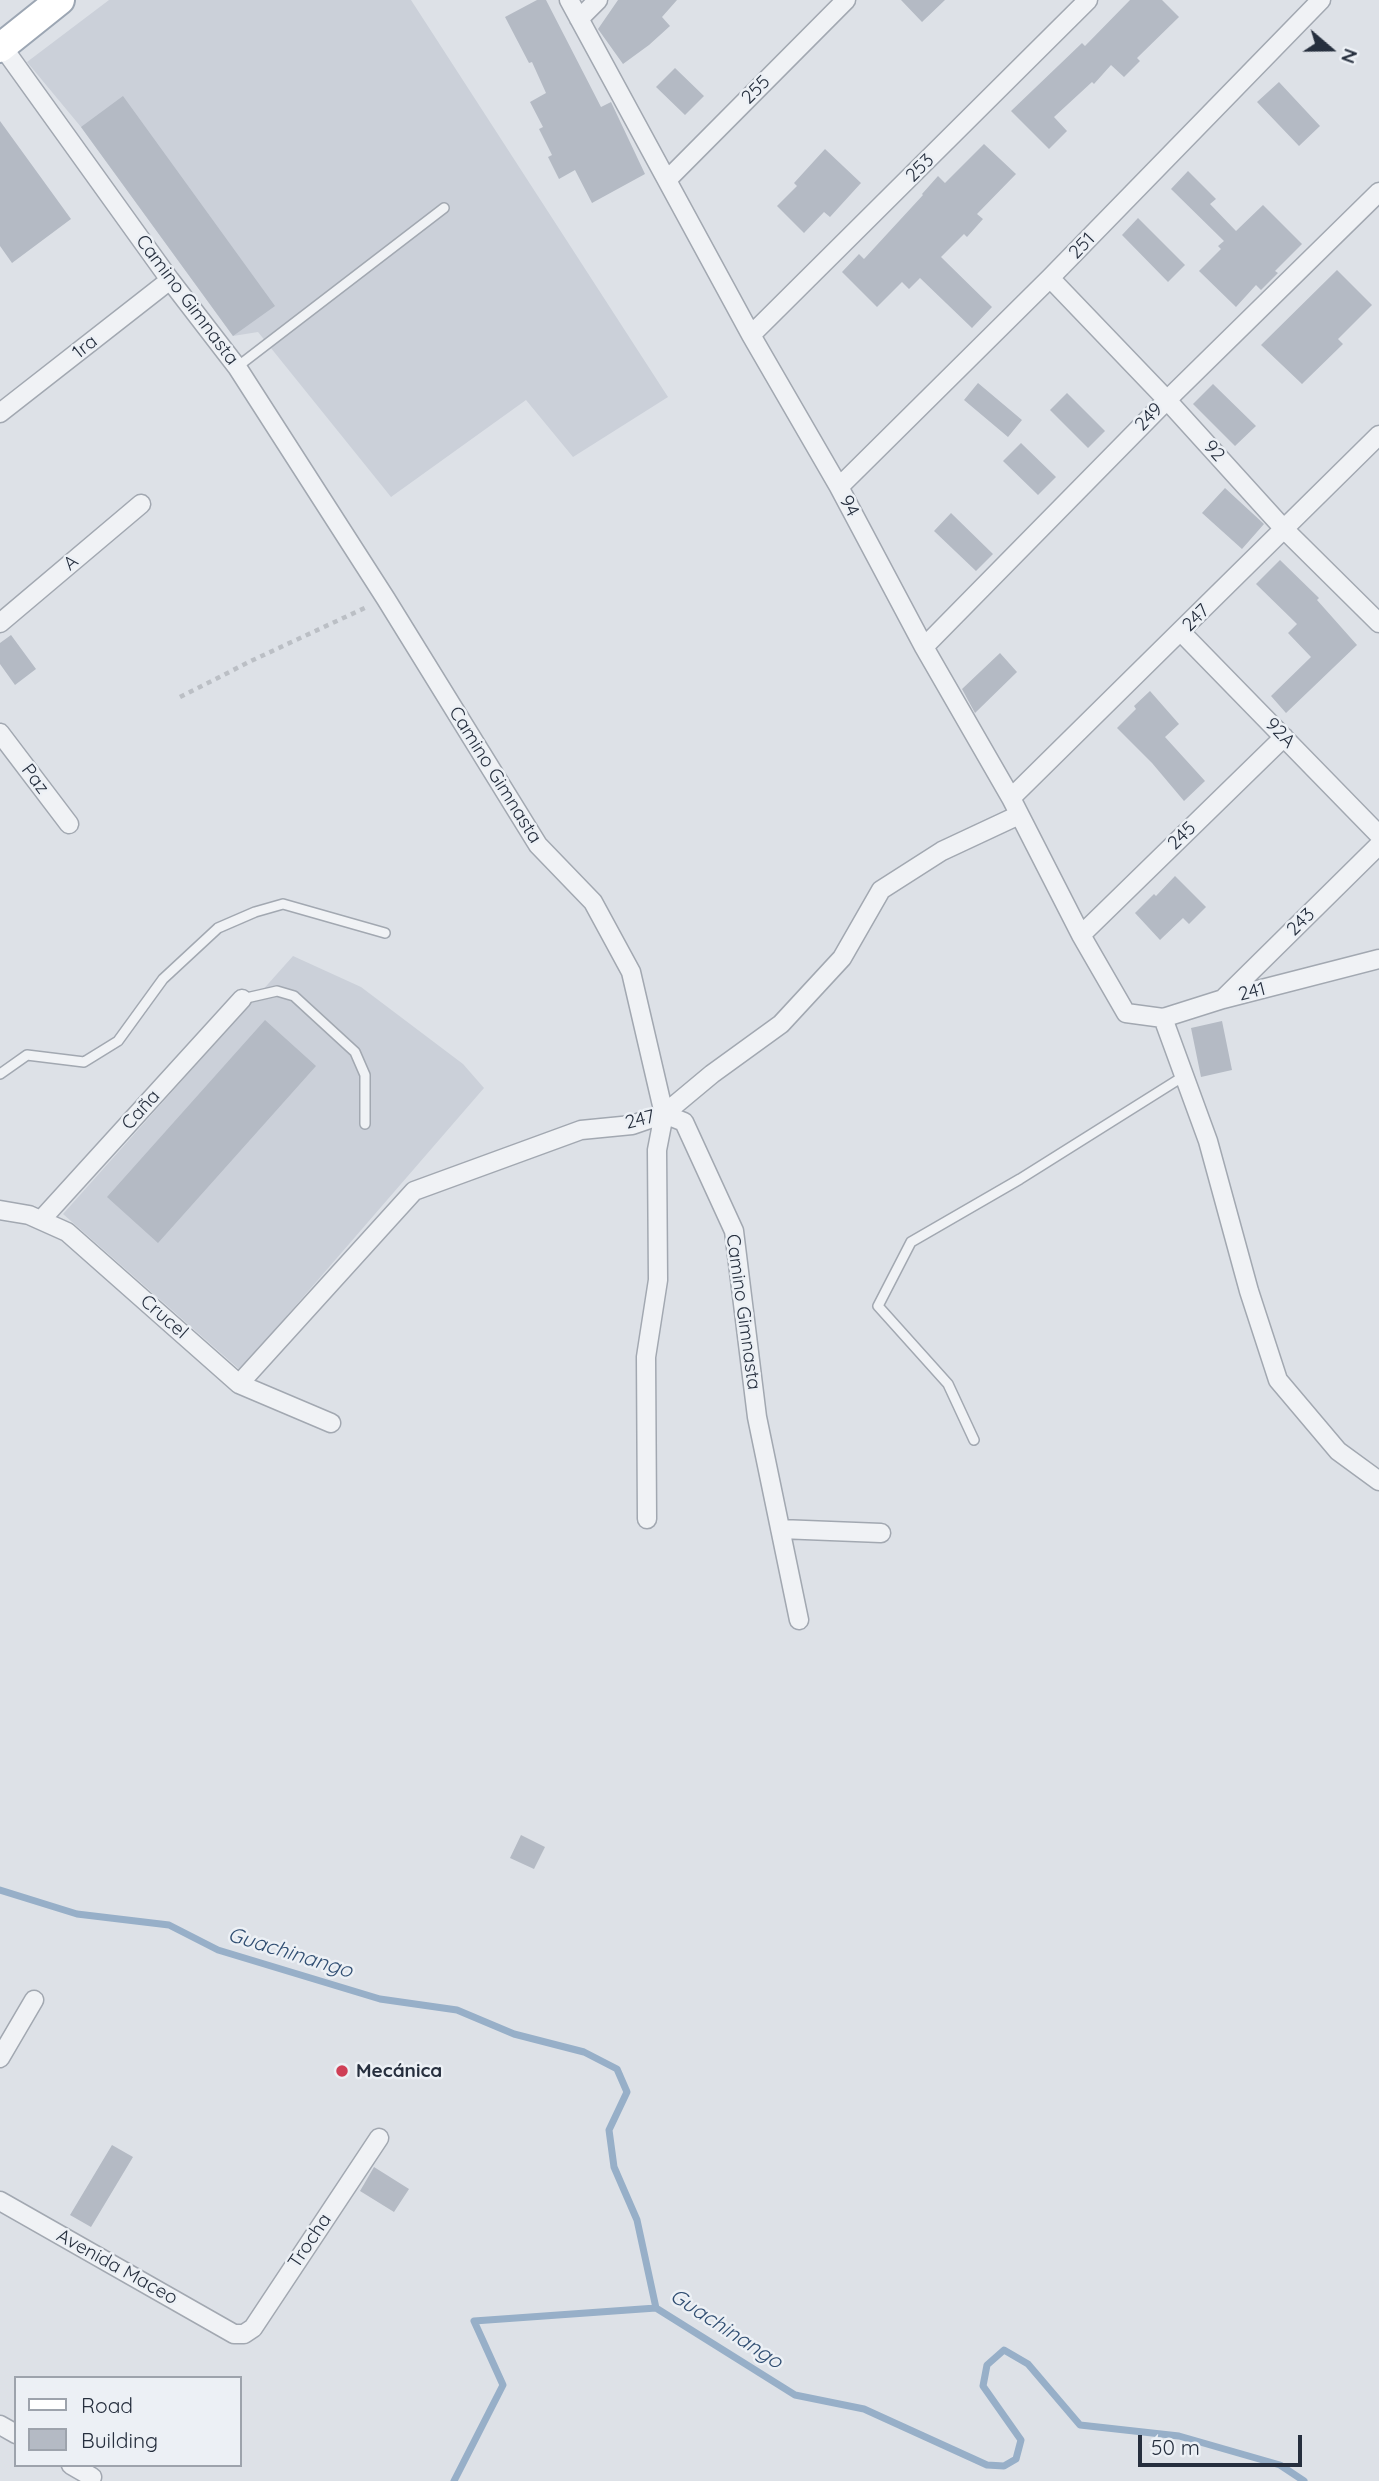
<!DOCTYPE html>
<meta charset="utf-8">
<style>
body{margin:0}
#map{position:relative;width:1379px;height:2481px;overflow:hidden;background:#dde1e7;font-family:Quicksand,sans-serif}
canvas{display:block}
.legend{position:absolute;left:14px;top:2376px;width:228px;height:91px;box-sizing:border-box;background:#ecf0f5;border:2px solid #9da3ac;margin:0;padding:9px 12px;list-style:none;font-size:21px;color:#262f3e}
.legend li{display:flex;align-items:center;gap:14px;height:35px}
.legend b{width:35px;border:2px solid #9da3ac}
.north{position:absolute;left:1295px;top:14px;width:70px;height:70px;-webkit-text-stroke:5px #ecf0f5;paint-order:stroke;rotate:110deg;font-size:19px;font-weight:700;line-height:28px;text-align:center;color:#262f3e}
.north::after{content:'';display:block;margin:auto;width:24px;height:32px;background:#262f3e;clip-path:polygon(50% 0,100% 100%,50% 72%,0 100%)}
.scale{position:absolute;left:1138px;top:2435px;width:164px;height:32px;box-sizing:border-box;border:4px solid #262f3e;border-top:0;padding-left:9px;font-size:21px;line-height:24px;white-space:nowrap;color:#262f3e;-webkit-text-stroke:5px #ecf0f5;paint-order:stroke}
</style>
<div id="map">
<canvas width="1379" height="2481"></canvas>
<ul class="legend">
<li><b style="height:9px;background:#fff"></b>Road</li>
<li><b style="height:19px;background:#b4bac4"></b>Building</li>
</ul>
<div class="north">N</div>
<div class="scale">50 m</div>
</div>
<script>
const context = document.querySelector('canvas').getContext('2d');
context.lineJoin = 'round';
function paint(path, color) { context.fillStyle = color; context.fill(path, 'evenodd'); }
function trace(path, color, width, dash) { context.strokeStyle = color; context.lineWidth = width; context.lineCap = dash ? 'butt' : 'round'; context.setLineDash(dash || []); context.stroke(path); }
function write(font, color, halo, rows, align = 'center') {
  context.font = font + ' Quicksand,sans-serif'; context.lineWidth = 5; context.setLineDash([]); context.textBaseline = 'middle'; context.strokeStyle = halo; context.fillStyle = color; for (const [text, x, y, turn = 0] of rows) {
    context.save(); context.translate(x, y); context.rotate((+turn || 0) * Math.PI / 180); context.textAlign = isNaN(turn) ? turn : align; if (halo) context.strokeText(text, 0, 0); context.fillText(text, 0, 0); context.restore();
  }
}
paint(new Path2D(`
 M 109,0 L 411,0 L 668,397 L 573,457 L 526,400 L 391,497 L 258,332 L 233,336 L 81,127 L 27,62 Z
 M 293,956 L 361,987 L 463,1064 L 484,1088 L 240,1370 L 63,1214 Z`), '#cbd0d9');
trace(new Path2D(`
 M 0,1890 L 77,1914 L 169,1925 L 218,1950 L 380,1999 L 457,2010 L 514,2034 L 584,2052 L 617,2069 L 627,2092 L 609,2130 L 614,2167 L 637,2220 L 656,2308 L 795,2395 L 864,2409 L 987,2465 L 1004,2466 L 1016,2459 L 1021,2440 L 983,2386 L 987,2365 L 1004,2350 L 1028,2364 L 1080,2425 L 1179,2436 L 1280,2465 L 1304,2481
 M 454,2481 L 503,2385 L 474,2321 L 656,2308`), '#97afc8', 7);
paint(new Path2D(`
 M 537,0 L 546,0 L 601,107 L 611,102 L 645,174 L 592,203 L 575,170 L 559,179 L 548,157 L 552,155 L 539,129 L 543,127 L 530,102 L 546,93 L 532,62 L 529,63 L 505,17 Z
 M 618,0 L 677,0 L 662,17 L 670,26 L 649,45 L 623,64 L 598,29 Z
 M 901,0 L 945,0 L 922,22 Z
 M 1130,0 L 1162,0 L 1179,17 L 1137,58 L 1140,61 L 1124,77 L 1111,65 L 1094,84 L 1092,82 L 1054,117 L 1067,131 L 1049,149 L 1011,111 L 1082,43 L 1085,46 Z
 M 675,68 L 704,96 L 685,115 L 656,87 Z
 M 1279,82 L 1320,126 L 1299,146 L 1257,102 Z
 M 123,96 L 275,306 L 233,336 L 81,127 Z
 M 0,121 L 71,219 L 12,263 L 0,246 Z
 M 984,144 L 1016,174 L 977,214 L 983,219 L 967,237 L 964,234 L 941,257 L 992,307 L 972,328 L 920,278 L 909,289 L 902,282 L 877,307 L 842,272 L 859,254 L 864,259 L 923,195 L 922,194 L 938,176 L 945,183 Z
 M 825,149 L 861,183 L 830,217 L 824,212 L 804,233 L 777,206 L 797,186 L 794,183 Z
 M 1188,171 L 1216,199 L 1210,204 L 1236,231 L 1263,205 L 1302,244 L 1275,271 L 1278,273 L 1261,290 L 1256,285 L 1236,307 L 1199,271 L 1221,249 L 1218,246 L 1224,241 L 1171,189 Z
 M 1138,218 L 1185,265 L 1168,282 L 1122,235 Z
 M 1337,270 L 1372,305 L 1338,339 L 1343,344 L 1302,384 L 1261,345 Z
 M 978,383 L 1022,420 L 1008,437 L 964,400 Z
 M 1213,384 L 1256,426 L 1235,446 L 1193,404 Z
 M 1067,393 L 1105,431 L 1088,448 L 1050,410 Z
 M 1021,443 L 1056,477 L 1038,495 L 1003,461 Z
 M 1225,488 L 1264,524 L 1242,549 L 1202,513 Z
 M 951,513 L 993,554 L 976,571 L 934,531 Z
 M 1280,560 L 1319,598 L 1317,600 L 1357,645 L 1286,713 L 1271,696 L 1311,657 L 1288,633 L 1297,624 L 1256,584 Z
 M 11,635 L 36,669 L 15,685 L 0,664 L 0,643 Z
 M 1000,653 L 1017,672 L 975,713 L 962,689 Z
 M 1150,691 L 1179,724 L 1165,737 L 1205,781 L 1184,801 L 1152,763 L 1117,728 L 1136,709 L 1134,706 Z
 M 1175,876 L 1206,907 L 1189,924 L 1183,918 L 1160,940 L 1135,913 L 1154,894 L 1156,896 Z
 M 265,1020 L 316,1066 L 158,1243 L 107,1197 Z
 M 1222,1021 L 1232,1070 L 1201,1077 L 1191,1028 Z
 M 521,1835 L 545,1847 L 534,1869 L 510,1858 Z
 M 112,2145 L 133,2157 L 91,2227 L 70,2215 Z
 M 374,2167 L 409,2189 L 394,2212 L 360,2191 Z`), '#b4bac4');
const lane = new Path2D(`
 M 237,367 L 444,208
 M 242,999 L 277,991 L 294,996 L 355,1052 L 365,1075 L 365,1124
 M 0,1074 L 27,1055 L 84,1062 L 118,1041 L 163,979 L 218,928 L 255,912 L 283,904 L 385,933
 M 974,1440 L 948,1384 L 878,1306 L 911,1242 L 1020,1179 L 1184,1076`);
const street = new Path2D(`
 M 569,0 L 751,335 L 839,487 L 924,647 L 1011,798 L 1081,935 L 1126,1013 L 1163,1018 L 1223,999 L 1379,959
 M 579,19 L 598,0
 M 2,46 L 170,280 L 237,367 L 386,599 L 538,845 L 593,902 L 631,972 L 664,1114 L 684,1122 L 734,1231 L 757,1417 L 799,1620
 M 667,180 L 846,0
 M 1050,278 L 1167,400 L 1284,529 L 1379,623
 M 751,335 L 1088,0
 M 0,413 L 170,280
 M 839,487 L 1050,278 L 1321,0
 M 0,623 L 141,504
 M 1181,632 L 1379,835
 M 924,647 L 1167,400 L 1379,192
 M 0,733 L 69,824
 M 1011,798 L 1379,435
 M 1081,935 L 1284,737
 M 1225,997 L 1379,845
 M 1163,1018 L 1208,1141 L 1249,1291 L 1278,1380 L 1338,1451 L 1379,1481
 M 0,1210 L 29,1215 L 67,1232 L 239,1384 L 331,1423
 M 41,1220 L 242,999
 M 239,1384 L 414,1191 L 581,1130 L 632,1125 L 664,1114 L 712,1074 L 781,1024 L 842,958 L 881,890 L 942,851 L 1019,815
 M 647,1519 L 646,1357 L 658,1280 L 657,1150 L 664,1114
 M 780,1529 L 881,1533
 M 0,2058 L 34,2000
 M 0,2201 L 234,2334 L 244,2334 L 253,2328 L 379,2138
 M 0,2425 L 16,2434
 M 71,2465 L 92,2477`);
const primary = new Path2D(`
 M 0,48 L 60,0`);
trace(lane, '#a2a8b1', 12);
trace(street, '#a2a8b1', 21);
trace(primary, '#9ca6b3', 32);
trace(new Path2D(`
 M 180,697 L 253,660 L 369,606`), '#bbbfc5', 4.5, [5, 5]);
trace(lane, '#f0f2f5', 9);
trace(street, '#f0f2f5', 18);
trace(primary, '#fff', 28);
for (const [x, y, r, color] of [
 [342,2071,7,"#cf3f56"]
]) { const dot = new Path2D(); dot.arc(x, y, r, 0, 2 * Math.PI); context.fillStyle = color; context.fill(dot); trace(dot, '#ecf0f5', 2.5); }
write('19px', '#262f3e', '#ecf0f5', [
 ["255",756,90,-45],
 ["253",920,168,-45],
 ["251",1082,246,-46],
 ["Camino Gimnasta",187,300,53],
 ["1ra",85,347,-38],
 ["249",1149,417,-46],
 ["92",1214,451,48],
 ["94",849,506,62],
 ["A",71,563,-40],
 ["247",1196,618,-45],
 ["92A",1280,733,46],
 ["Camino Gimnasta",495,775,58],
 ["Paz",35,779,53],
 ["245",1182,836,-44],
 ["243",1301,922,-45],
 ["241",1252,992,-14],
 ["Caña",141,1110,-48],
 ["247",640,1120,-14],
 ["Camino Gimnasta",743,1312,82],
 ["Crucel",164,1317,41],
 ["Trocha",310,2241,-56],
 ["Avenida Maceo",117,2267,29]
]);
write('bold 19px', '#262f3e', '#ecf0f5', [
 ["Mecánica",356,2071]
], 'left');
write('italic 21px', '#304e72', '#ecf0f5', [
 ["Guachinango",290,1953,17],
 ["Guachinango",726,2329,33]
]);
</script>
